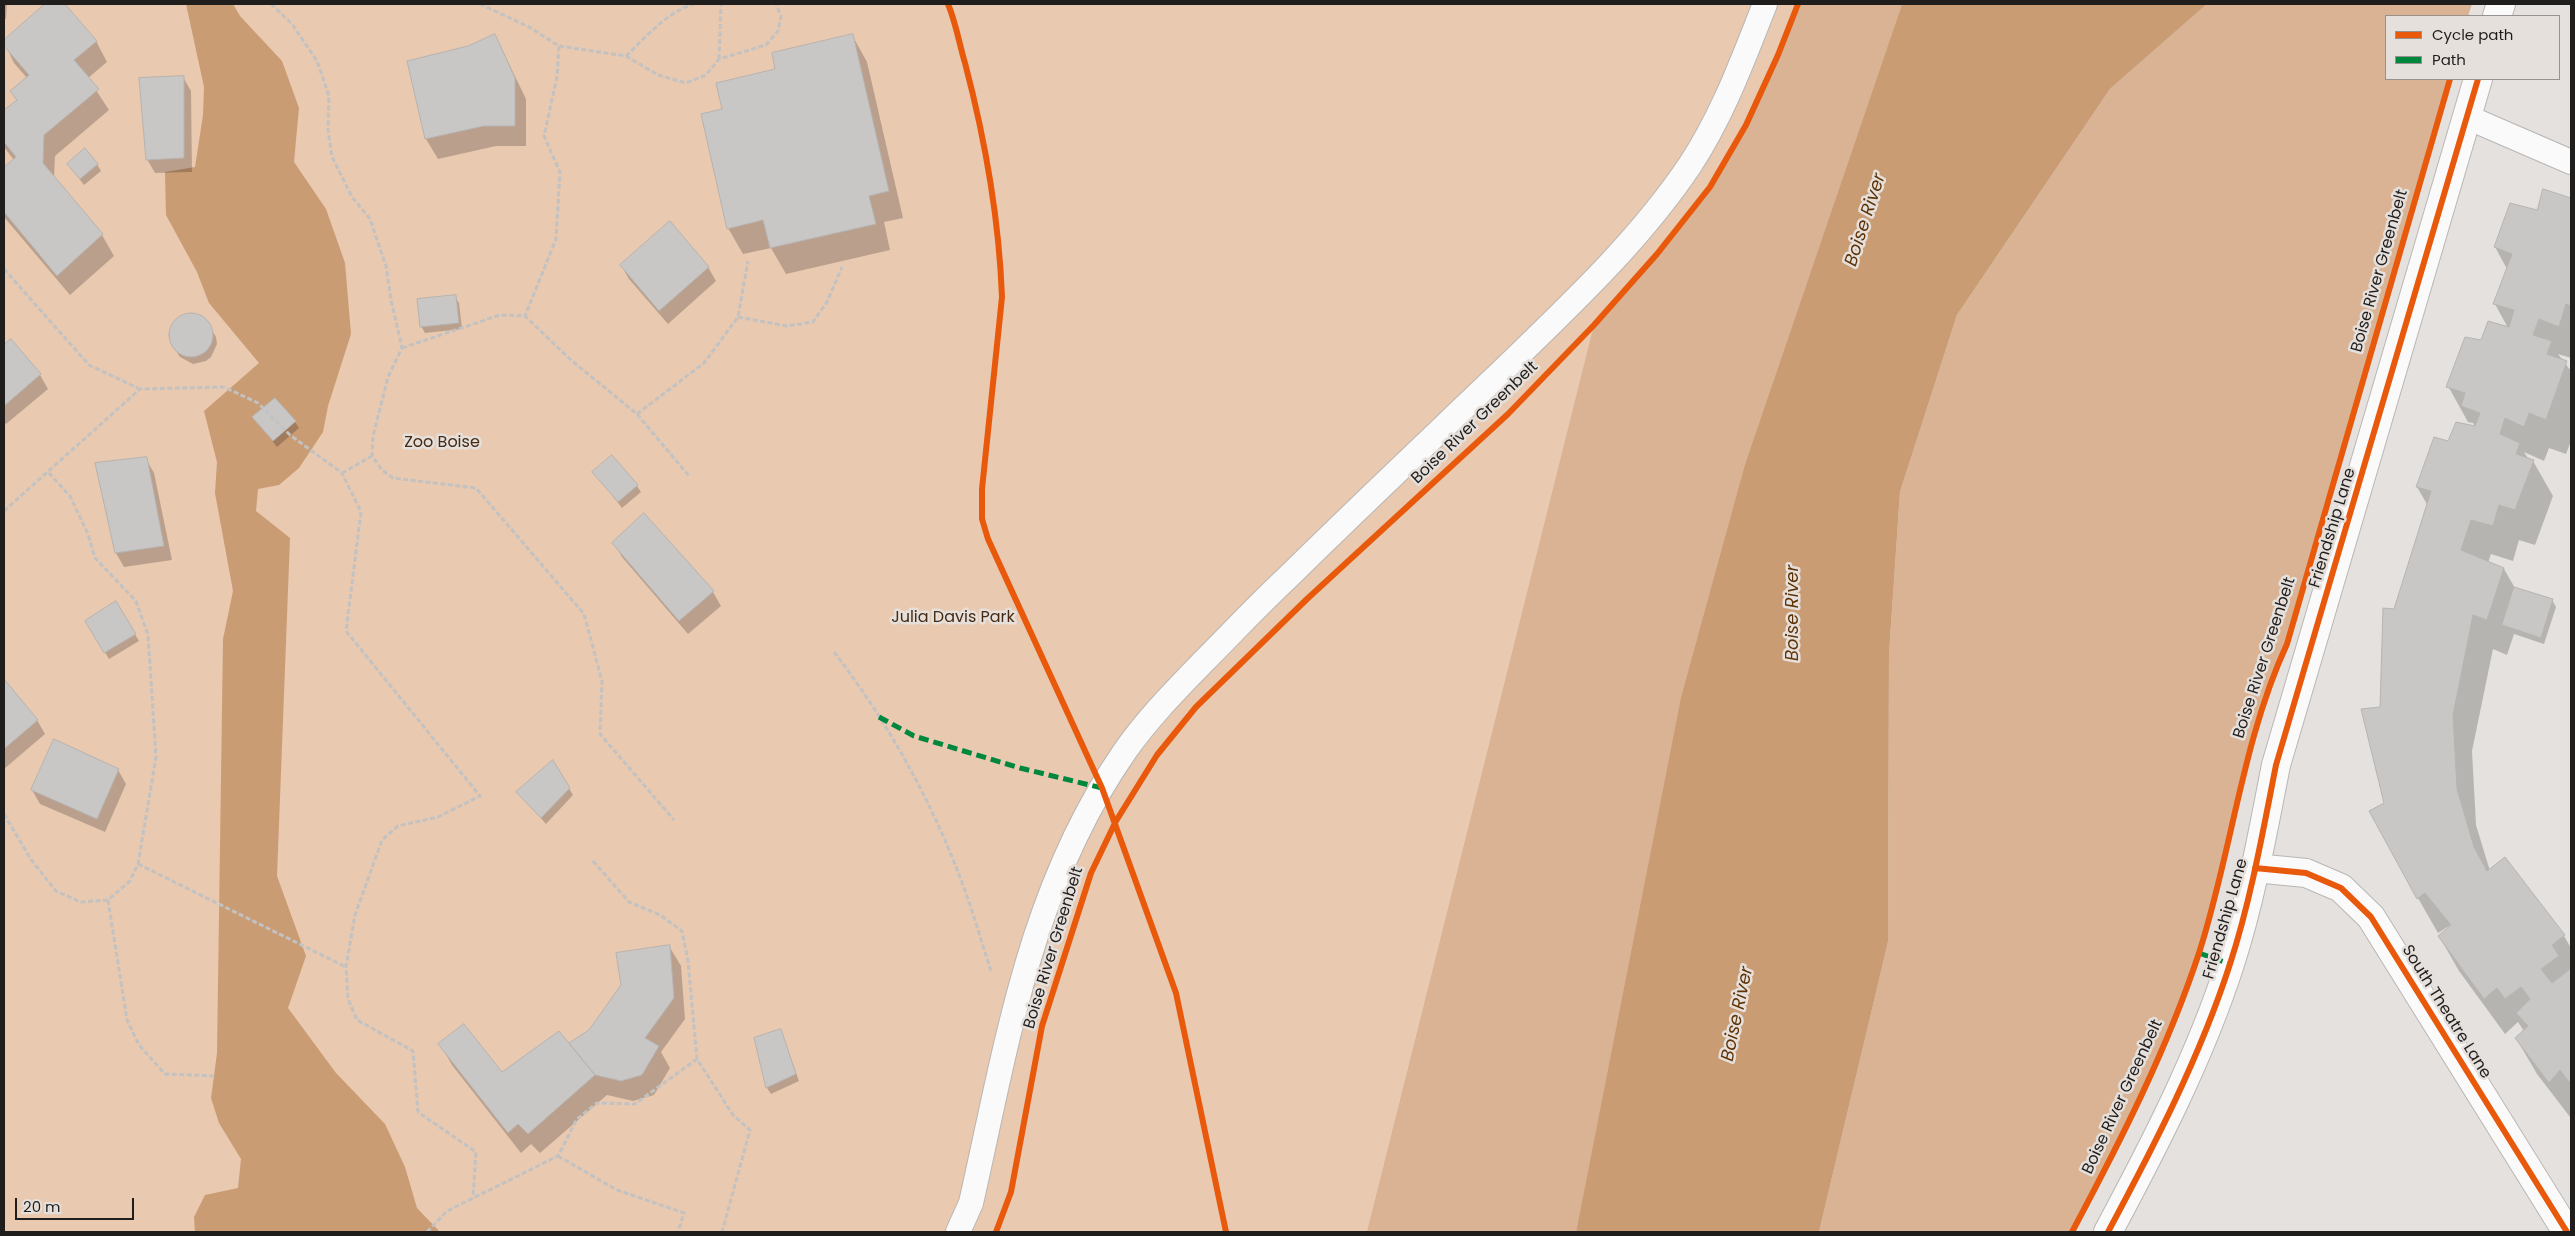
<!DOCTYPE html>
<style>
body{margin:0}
#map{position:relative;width:2575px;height:1236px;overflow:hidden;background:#e4e1de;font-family:Poppins,sans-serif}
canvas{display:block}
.frame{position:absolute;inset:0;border:5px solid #201e1d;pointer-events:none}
.legend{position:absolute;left:2385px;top:15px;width:175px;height:65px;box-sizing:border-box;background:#e6e0dc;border:1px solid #979290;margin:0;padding:6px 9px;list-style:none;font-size:15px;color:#201e1d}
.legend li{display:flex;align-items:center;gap:10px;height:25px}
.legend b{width:25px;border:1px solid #979290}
.scale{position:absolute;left:15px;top:1198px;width:119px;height:22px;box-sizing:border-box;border:2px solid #201e1d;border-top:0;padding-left:6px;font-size:15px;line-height:18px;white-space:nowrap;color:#201e1d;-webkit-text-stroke:4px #e6e0dc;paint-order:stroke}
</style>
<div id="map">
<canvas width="2575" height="1236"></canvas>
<div class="frame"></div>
<ul class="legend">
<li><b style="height:6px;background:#e8590c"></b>Cycle path</li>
<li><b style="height:6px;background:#00873e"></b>Path</li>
</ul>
<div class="scale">20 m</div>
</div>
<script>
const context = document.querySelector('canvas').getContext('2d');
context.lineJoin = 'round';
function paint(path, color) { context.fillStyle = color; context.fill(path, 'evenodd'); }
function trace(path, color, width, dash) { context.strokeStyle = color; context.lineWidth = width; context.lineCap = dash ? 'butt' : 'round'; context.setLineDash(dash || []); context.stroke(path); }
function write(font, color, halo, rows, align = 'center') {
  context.font = font + ' Poppins,sans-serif'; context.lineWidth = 5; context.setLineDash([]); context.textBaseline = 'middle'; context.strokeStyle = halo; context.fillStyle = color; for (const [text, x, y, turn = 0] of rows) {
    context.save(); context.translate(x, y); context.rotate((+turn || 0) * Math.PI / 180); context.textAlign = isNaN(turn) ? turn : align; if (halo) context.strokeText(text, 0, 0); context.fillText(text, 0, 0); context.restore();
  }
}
paint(new Path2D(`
 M 4,4 L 1902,4 L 1745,464 L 1576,1232 L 4,1232 Z`), '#e9c9af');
paint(new Path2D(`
 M 1798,4 L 1902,4 L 1745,464 L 1681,697 L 1576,1232 L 1367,1232 L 1594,325 C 1634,280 1679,236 1711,185 C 1747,128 1774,67 1798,4 Z
 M 2207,4 L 2472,4 L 2468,16 L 2386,16 L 2386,79 L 2450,79 L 2287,644 C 2242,741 2232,851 2199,953 C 2167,1050 2120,1142 2072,1232 L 1819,1232 L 1888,942 L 1889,654 L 1900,492 L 1957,315 L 2110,89 Z`), '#d9b393');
paint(new Path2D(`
 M 186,4 L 233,4 L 240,16 L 282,61 L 299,108 L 294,162 L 326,209 L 345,263 L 351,334 L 328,406 L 323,432 L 299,468 L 279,485 L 258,489 L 256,511 L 290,538 L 277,876 L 306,956 L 288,1008 L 336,1073 L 385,1124 L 405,1167 L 417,1208 L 440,1232 L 195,1232 L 194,1217 L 205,1195 L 238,1188 L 241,1159 L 219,1123 L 211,1098 L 217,1053 L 223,639 L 233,591 L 215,493 L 217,462 L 204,411 L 259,363 L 209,303 L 197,272 L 166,215 L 165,172 L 195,167 L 203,115 L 204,87 Z
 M 1902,4 L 2207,4 L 2110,89 L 1957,315 L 1900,492 L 1889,654 L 1888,942 L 1819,1232 L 1576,1232 L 1681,697 L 1745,464 Z`), '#ca9c74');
paint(new Path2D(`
 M 4,4 L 7,4 L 6,19 L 4,19 Z
 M 47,4 L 64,4 L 96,41 L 107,62 L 88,78 L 109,110 L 55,156 L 54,178 L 102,235 L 114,256 L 70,295 L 4,217 L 4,169 L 14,160 L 4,147 L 4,112 L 17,101 L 11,91 L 27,78 L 14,63 L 4,42 Z
 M 495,35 L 526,99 L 526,146 L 496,146 L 438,159 L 426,139 L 408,62 L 469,48 Z
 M 852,35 L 867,62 L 903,218 L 884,222 L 890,250 L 786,274 L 771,248 L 743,254 L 728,228 L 724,110 Z
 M 183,77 L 191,91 L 192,172 L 155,173 L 147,159 Z
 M 68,164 L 97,164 L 101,171 L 84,185 Z
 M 2543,191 L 2571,200 L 2571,358 L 2558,354 L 2571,371 L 2571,441 L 2566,454 L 2549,448 L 2544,461 L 2524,452 L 2529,460 L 2533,461 L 2553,496 L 2535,545 L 2519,540 L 2513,561 L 2491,554 L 2488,563 L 2504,569 L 2515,588 L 2552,600 L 2556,607 L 2544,644 L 2514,634 L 2507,655 L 2493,649 L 2472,751 L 2476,825 L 2490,871 L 2564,936 L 2571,948 L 2570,1117 L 2537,1074 L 2516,1038 L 2524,1031 L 2518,1022 L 2505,1034 L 2459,971 L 2439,936 L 2450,927 L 2449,926 L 2438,933 L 2418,898 L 2385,804 L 2381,708 L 2395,611 L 2428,506 L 2417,487 L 2449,443 L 2476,428 L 2473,423 L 2468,422 L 2448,386 L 2482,342 L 2508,328 L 2495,304 L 2507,269 L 2495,247 L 2511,205 L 2538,212 Z
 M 621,265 L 708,267 L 716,281 L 668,324 L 629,279 Z
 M 455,297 L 459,303 L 462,329 L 425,333 L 421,326 Z
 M 191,314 L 205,318 L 216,337 L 217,344 L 211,357 L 206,361 L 193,364 L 180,357 L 176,351 L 172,344 L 171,330 L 178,318 Z
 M 11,341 L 40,375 L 48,389 L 6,424 L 4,422 L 4,346 Z
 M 254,418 L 295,422 L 299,428 L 277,447 Z
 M 146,459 L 154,473 L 172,560 L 124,567 L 116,553 L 97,464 Z
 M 594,472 L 637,486 L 641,492 L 622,508 Z
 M 644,515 L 713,592 L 721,606 L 688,634 L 622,557 L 614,543 Z
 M 116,603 L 139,641 L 109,659 L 86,621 Z
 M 4,681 L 37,720 L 45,734 L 4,769 Z
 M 553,762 L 573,795 L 546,824 L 518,792 Z
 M 118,770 L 126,784 L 105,832 L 40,804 L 32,790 Z
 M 669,946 L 681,966 L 685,1019 L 661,1052 L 670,1068 L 654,1095 L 633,1101 L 607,1095 L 540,1153 L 531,1144 L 521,1153 L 452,1065 L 440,1044 L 502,1074 L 569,1045 L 590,1031 Z
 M 781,1030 L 799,1081 L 771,1094 L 767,1088 L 756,1039 Z`), '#0003');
const building = new Path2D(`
 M 45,4 L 65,4 L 97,41 L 74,60 L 99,89 L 44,135 L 43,163 L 103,234 L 57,276 L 4,212 L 4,167 L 16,157 L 4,142 L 4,110 L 17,100 L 10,91 L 29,75 L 4,46 L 4,40 Z
 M 495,34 L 515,78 L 515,126 L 484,126 L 425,139 L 407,61 L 468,46 Z
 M 853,34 L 889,191 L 869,196 L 876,224 L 770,248 L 763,220 L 727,229 L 701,114 L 722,109 L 716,83 L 775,69 L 772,53 Z
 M 184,76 L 184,158 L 146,160 L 139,78 Z
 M 85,148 L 98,164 L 80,179 L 67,164 Z
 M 2543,189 L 2571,198 L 2571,306 L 2566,304 L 2559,327 L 2539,319 L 2533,335 L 2552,341 L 2547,354 L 2567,361 L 2546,420 L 2529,413 L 2524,427 L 2505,418 L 2500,434 L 2520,443 L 2516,454 L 2534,460 L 2515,510 L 2499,505 L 2493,526 L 2471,520 L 2461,550 L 2504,568 L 2487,620 L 2473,615 L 2453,715 L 2457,789 L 2474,847 L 2487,871 L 2505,857 L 2565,935 L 2552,945 L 2559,956 L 2541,969 L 2552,983 L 2570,969 L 2571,971 L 2571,1080 L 2569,1082 L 2560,1070 L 2549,1083 L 2515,1038 L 2528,1026 L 2516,1013 L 2530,999 L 2521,987 L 2505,999 L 2497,988 L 2484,999 L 2438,936 L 2451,925 L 2425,893 L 2417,899 L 2369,811 L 2384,803 L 2361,709 L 2380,707 L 2383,608 L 2394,609 L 2431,491 L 2416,487 L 2434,437 L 2448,441 L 2456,422 L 2475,426 L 2480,413 L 2461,406 L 2465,393 L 2446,387 L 2465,337 L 2481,340 L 2488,321 L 2509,327 L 2514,310 L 2493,304 L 2512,254 L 2494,247 L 2510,203 L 2537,210 Z
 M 670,221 L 709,267 L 659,311 L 620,265 Z
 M 456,295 L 459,323 L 420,327 L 417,299 Z
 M169 335a22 22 0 1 1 44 0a22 22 0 1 1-44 0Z
 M 11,339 L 41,374 L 4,406 L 4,345 Z
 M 275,398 L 296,421 L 273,441 L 252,417 Z
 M 612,455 L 638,485 L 618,502 L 592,472 Z
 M 147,457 L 164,546 L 115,553 L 95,463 Z
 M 644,513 L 714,591 L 679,621 L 612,543 Z
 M 2514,587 L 2553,599 L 2541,638 L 2502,625 Z
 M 116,601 L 136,634 L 104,653 L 85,621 Z
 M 4,679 L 38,720 L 4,749 Z
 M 54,739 L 119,769 L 97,819 L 31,790 Z
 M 553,760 L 570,788 L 541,818 L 516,792 Z
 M 670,945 L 674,998 L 645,1038 L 659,1046 L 642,1075 L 621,1081 L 595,1075 L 569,1043 L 589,1030 L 621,985 L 616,953 Z
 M 464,1024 L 502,1072 L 559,1031 L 595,1075 L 528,1134 L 518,1124 L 508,1133 L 438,1044 Z
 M 781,1029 L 796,1074 L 766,1088 L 754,1038 Z`);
paint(building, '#c9c7c5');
trace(building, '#b6b3b1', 1);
const service = new Path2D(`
 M 2467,117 L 2571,162
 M 958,1232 L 971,1203 C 1007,1044 1030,888 1125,751 C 1148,718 1176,690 1203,662 C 1231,634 1258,605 1287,578 C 1356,510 1426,444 1495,378 C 1563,312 1637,244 1690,165 C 1723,115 1743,59 1765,4`);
const minor = new Path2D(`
 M 2497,16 L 2501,4
 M 2255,868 L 2306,873 L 2341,888 L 2371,917 L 2567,1232
 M 2108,1232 C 2154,1146 2200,1057 2230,964 C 2251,899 2263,831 2276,765 L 2478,79`);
trace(service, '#b9b6b4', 26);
trace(minor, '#b9b6b4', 30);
trace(new Path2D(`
 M 271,4 L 292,24 L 317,61 L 329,96 L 328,130 L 332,157 L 352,197 L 370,219 L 386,266 L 391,300 L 402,348 L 388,377 L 373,436 L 372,456 L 382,470 L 393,478 L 476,488 L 584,614 L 602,681 L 600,734 L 674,820
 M 480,4 L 529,27 L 559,46 L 557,77 L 544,136 L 560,172 L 556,239 L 525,316
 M 559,46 L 626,56 L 658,75 L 686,83 L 706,75 L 719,59 L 766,45 L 778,31 L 781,16 L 776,4
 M 626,56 C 646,37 667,12 694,4
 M 719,59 L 721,4
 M 4,269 L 89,365 L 140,389
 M 738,317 L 787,326 L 813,322 L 827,302 L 842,267
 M 402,348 L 500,315 L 525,316 L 571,360 L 637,414 L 689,476
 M 637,414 L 704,363 L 738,317 L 748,261
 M 342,473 L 372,456
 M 4,511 L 140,389 L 224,387 L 258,403 L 290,435 L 342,473 L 361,512 L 346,631 L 480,796 L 438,817 L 398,826 L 382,840 L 355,915 L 346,967 L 348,999 L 357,1020 L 413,1051 L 418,1112 L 476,1152 L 473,1198
 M 834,652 C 888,722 934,805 964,888 C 974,915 982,944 991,971
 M 4,814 L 32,861 L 56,891 L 81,902 L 108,900 L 130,881 L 138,864 L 156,757 L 148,635 L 136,601 L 95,558 L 88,534 L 70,496 L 48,472
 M 593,861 L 629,902 L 660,915 L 682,931 L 688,961 L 697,1059 L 733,1115 L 750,1130 L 722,1232
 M 138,864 L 346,967
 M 108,900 L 127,1020 L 139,1045 L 165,1074 L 216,1076
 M 558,1156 L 617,1190 L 684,1213 L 678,1232
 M 427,1232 L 447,1211 L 558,1156 L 577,1119 L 597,1103 L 635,1104 L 697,1059`), '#c3c2c2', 3, [5, 2.5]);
trace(service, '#fbfafa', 24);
trace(minor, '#fbfafa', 28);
trace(new Path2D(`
 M 879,717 L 914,736 L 1020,768 L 1102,788
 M 2199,953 L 2230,964`), '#00873e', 5, [10, 5]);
trace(new Path2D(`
 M 948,4 C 956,23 959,43 965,63 C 985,139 999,218 1002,297 L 982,489 L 982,519 L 988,539 L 1102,788 L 1176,993 L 1226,1232
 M 2255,868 L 2306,873 L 2341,888 L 2371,917 L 2567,1232
 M 996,1232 L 1011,1192 L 1042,1026 L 1091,873 L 1116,821 L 1157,755 L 1196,707 L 1307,599 L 1508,414 L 1594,325 L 1657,254 L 1710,187 L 1746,125 L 1778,55 L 1798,4
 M 2072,1232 C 2120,1142 2167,1050 2199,953 C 2232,851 2242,741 2287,644 L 2450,79
 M 2108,1232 C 2154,1146 2200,1057 2230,964 C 2251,899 2263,831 2276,765 L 2478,79`), '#e8590c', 6);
write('16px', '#201e1d', '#e6e0dc', [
 ["Boise River Greenbelt",2380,271,-74],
 ["Boise River Greenbelt",1475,423,-44],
 ["Friendship Lane",2333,528,-73],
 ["Boise River Greenbelt",2265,658,-72],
 ["Friendship Lane",2226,919,-74],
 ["Boise River Greenbelt",1054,948,-73],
 ["South Theatre Lane",2446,1012,58],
 ["Boise River Greenbelt",2123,1097,-65]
]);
write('16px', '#462a12', '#e6e0dc', [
 ["Zoo Boise",442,443],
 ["Julia Davis Park",953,618]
]);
write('italic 18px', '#5e3204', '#e6e0dc', [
 ["Boise River",1866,220,-72],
 ["Boise River",1793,613,-90],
 ["Boise River",1738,1014,-78]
]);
</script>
